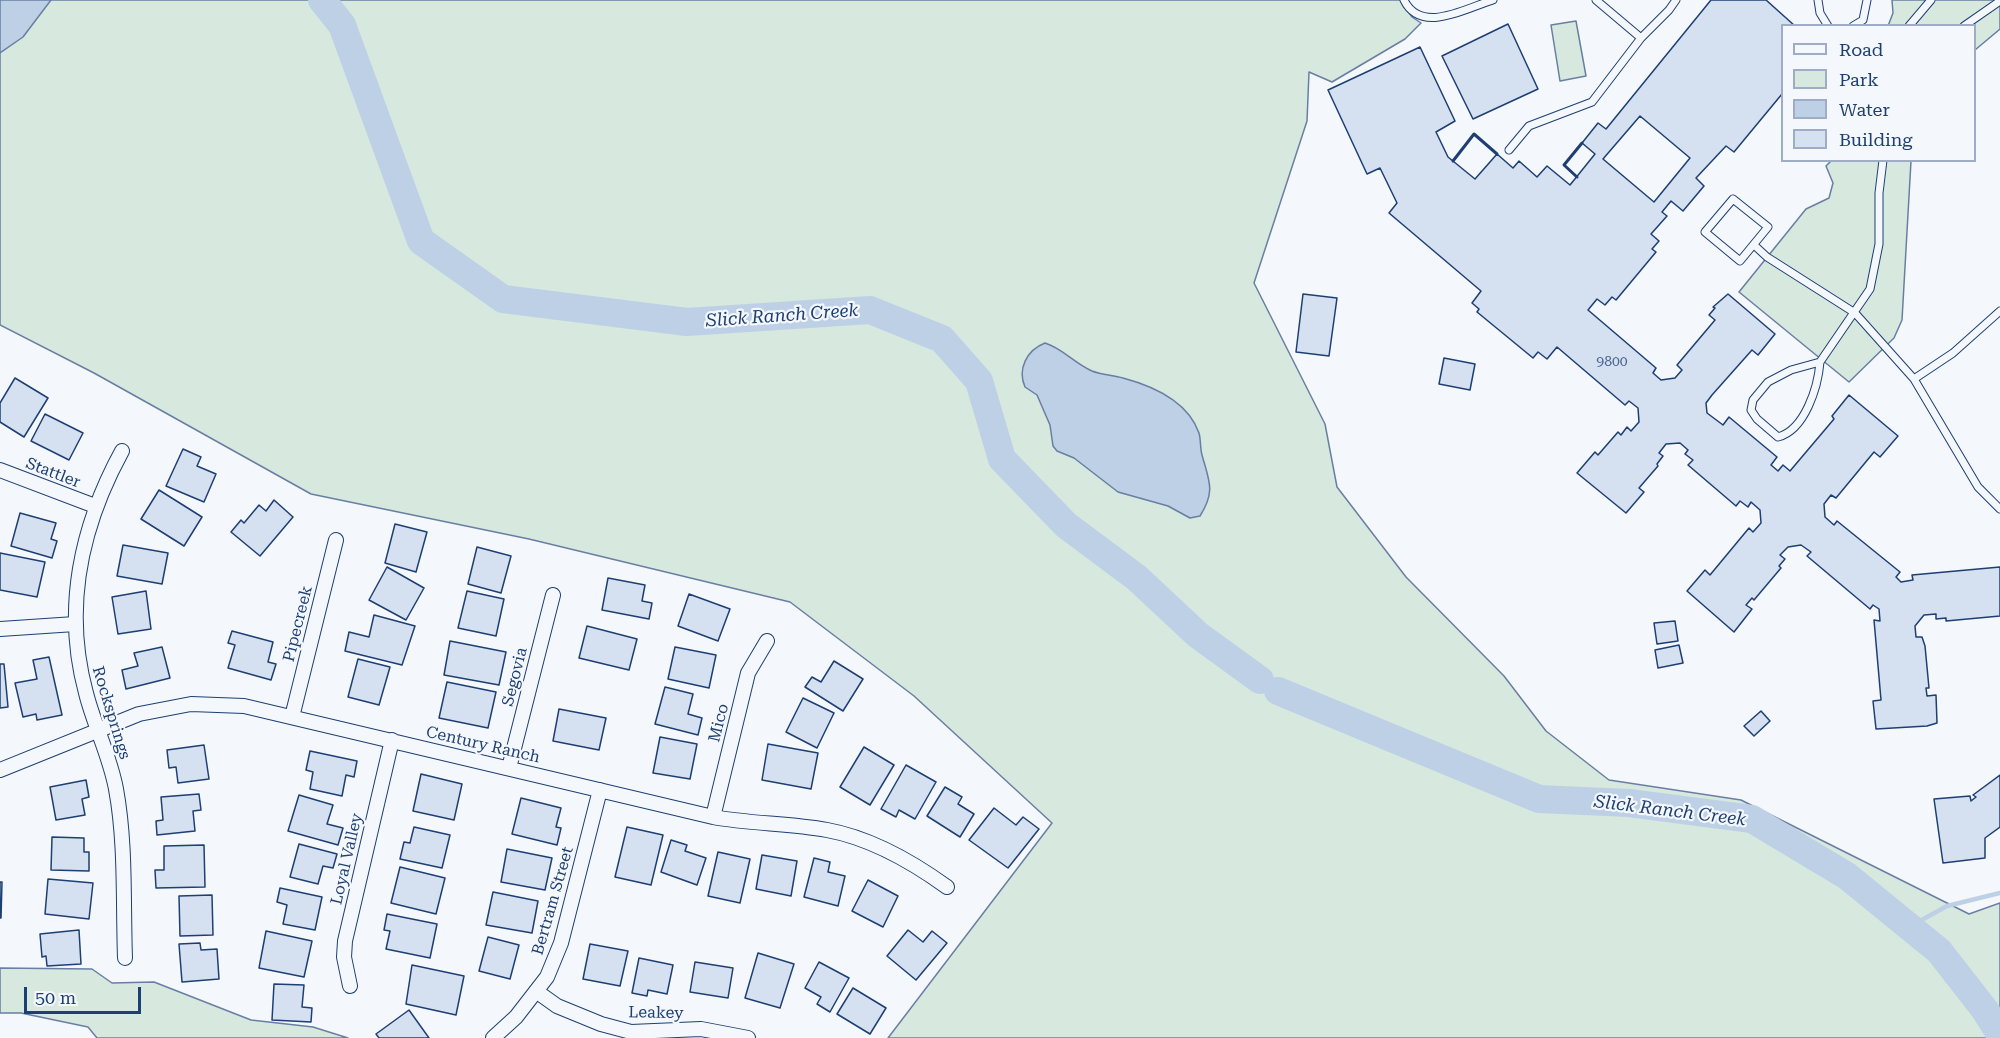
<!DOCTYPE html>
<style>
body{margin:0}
#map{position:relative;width:2000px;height:1038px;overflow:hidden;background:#f4f7fb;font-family:"Roboto Serif",serif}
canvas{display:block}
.legend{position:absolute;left:1781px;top:24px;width:195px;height:138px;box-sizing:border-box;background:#f4f7fb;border:2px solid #9eadc5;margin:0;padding:8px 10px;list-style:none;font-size:18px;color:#1d3f73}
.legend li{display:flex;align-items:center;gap:12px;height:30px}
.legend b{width:30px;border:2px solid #9eadc5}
.scale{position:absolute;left:24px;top:987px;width:117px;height:27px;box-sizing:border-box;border:3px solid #1d3f73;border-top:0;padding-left:8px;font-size:18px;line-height:21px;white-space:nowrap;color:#1d3f73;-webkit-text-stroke:4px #f4f7fb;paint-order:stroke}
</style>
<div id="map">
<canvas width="2000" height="1038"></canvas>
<ul class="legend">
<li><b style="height:8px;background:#f4f7fb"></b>Road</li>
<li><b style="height:16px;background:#d7e8df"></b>Park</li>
<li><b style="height:16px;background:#bed0e5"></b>Water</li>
<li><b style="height:16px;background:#d5e0f0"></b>Building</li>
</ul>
<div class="scale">50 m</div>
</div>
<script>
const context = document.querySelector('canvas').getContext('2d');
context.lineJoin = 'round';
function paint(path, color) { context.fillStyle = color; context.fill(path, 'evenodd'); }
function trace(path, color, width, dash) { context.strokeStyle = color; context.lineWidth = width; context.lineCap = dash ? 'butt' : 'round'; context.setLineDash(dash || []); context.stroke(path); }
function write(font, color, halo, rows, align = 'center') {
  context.font = font + ' "Roboto Serif",serif'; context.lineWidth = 4.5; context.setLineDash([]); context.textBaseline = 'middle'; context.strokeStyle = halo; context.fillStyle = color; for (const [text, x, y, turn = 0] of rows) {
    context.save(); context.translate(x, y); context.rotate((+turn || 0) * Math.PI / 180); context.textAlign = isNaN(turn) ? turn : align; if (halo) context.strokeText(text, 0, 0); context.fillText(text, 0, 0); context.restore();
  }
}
const green = new Path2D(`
 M 0,0 L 1401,0 L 1412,17 L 1421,23 L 1405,39 L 1332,82 L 1309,72 L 1307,121 L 1254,283 L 1325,424 L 1337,487 L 1406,577 L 1504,676 L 1546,731 L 1609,780 L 1741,800 L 1969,914 L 2000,903 L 2000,1038 L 888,1038 L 1052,823 L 914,696 L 790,602 L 529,539 L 311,494 L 94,373 L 0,325 Z
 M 1892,0 L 2000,0 L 2000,29 L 1975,50 L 1974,26 L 1888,26 L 1893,13 Z
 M 1576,21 L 1586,76 L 1560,81 L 1551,25 Z
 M 1831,161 L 1911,161 L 1902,320 L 1894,338 L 1849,382 L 1739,292 L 1806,209 L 1829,198 L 1833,183 L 1826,166 Z
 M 0,968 L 92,969 L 112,983 L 154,982 L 251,1020 L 313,1027 L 348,1038 L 97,1038 L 88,1027 L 21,1013 L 0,1013 Z`);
paint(green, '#d7e8df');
trace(green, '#687fa3', 1.5);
const water = new Path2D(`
 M 0,0 L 51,0 L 23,37 L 0,53 Z
 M 1045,343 C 1062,348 1074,363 1092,371 C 1102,375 1113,375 1123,378 C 1153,386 1188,402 1199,433 C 1201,440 1200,448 1202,455 C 1209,481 1216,491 1200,516 L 1190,518 L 1168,506 L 1118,492 L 1074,458 L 1057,451 L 1053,446 L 1050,425 L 1037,395 L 1025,387 C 1017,369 1027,350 1045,343 Z`);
paint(water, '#bed0e5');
trace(water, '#687fa3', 1.5);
trace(new Path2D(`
 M 1909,927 L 1947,906 L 2000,893`), '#bed0e5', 4.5);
trace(new Path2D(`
 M 322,0 L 342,25 L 421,241 L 503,299 L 687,322 L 870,310 L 942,339 L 979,381 L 1002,459 L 1066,525 L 1137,578 L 1198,635 L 1260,680
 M 1278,691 L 1539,799 L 1629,803 L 1752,819 L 1847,876 L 1939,951 L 1985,1010 L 2000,1034`), '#bed0e5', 28);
const building = new Path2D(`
 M 1711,0 L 1766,0 L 1795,26 L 1782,26 L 1782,94 L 1734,152 L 1726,146 L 1696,178 L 1704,186 L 1683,211 L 1671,201 L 1662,212 L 1667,216 L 1651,234 L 1659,241 L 1652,249 L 1656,252 L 1616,300 L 1612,297 L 1605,305 L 1597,299 L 1588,310 L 1656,368 L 1653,373 L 1661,380 L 1675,378 L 1682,370 L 1677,365 L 1715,320 L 1709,315 L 1715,308 L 1713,307 L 1728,294 L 1775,334 L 1758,355 L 1752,350 L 1712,395 L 1706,403 L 1707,413 L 1723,425 L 1729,417 L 1777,457 L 1771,465 L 1778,471 L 1783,465 L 1790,471 L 1834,419 L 1832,416 L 1849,395 L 1898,436 L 1880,457 L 1874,452 L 1836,498 L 1831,495 L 1824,504 L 1825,517 L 1834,525 L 1837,521 L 1900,572 L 1896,577 L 1901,582 L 1913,580 L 1912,575 L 2000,567 L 2000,616 L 1946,621 L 1946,618 L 1936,619 L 1936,614 L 1924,615 L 1915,626 L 1916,637 L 1922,637 L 1925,646 L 1929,688 L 1926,688 L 1927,696 L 1936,695 L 1937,723 L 1927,726 L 1876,729 L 1873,701 L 1881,700 L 1874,620 L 1880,621 L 1879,609 L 1873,605 L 1870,609 L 1807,556 L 1811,552 L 1801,545 L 1788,547 L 1780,555 L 1785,559 L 1779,566 L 1781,568 L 1754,600 L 1752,598 L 1746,605 L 1752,609 L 1734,632 L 1687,591 L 1705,570 L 1710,575 L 1749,528 L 1753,532 L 1761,523 L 1760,510 L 1751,502 L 1748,507 L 1740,501 L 1736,506 L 1688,465 L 1693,460 L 1685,454 L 1688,450 L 1680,443 L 1666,444 L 1659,453 L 1663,456 L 1657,464 L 1658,466 L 1639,488 L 1644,492 L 1626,513 L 1577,473 L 1595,452 L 1598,455 L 1618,432 L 1621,435 L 1627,427 L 1631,431 L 1639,422 L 1638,408 L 1629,401 L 1625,405 L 1557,347 L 1547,359 L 1538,352 L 1533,358 L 1477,312 L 1479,309 L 1472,303 L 1481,291 L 1389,213 L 1397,203 L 1380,168 L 1367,174 L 1328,90 L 1420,47 L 1455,121 L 1436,132 L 1448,157 L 1475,179 L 1497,154 L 1513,168 L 1519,161 L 1537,177 L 1547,166 L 1570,185 L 1595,154 L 1582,143 L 1598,123 L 1606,129 ZM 1640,116 L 1690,158 L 1654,202 L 1603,159 Z
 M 1508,24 L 1538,89 L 1473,119 L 1442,56 Z
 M 1303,294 L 1337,298 L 1329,356 L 1296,352 Z
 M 1444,358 L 1475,364 L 1470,390 L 1439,384 Z
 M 15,378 L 48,398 L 24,437 L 0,422 L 0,403 Z
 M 45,414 L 83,433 L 69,460 L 31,441 Z
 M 183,449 L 201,457 L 197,466 L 216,474 L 204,502 L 166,486 Z
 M 159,490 L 202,517 L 184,546 L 141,519 Z
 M 274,500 L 293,517 L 260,556 L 231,532 L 241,520 L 244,523 L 259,505 L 266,511 Z
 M 20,513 L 56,523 L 51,539 L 57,541 L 52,558 L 11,546 Z
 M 395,524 L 427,532 L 416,572 L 385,563 Z
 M 123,545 L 168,553 L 162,584 L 117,576 Z
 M 477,547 L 511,556 L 501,593 L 468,584 Z
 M 0,553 L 45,562 L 37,597 L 0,590 Z
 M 387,567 L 424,588 L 406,620 L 369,600 Z
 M 608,578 L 645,585 L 642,601 L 652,603 L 649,619 L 602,610 Z
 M 146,591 L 151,629 L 118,634 L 112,597 Z
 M 467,591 L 504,599 L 496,636 L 458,628 Z
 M 689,594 L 730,609 L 718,641 L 678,626 Z
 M 374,615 L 415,626 L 402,665 L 345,651 L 349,632 L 369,637 Z
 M 1675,621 L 1678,641 L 1657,644 L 1654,623 Z
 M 587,626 L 637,639 L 629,670 L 579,658 Z
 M 232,631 L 273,642 L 268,662 L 276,664 L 271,680 L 228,668 L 235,645 L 228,643 Z
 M 450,641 L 506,652 L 499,685 L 444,675 Z
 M 1679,645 L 1683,663 L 1658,668 L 1655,650 Z
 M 162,647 L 170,678 L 126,689 L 122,670 L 138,666 L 134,653 Z
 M 675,647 L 716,655 L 709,688 L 668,679 Z
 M 49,657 L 62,715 L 37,720 L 36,714 L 23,717 L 15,683 L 37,679 L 33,660 Z
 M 358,659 L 390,667 L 379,705 L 348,697 Z
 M 834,661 L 863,679 L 843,711 L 805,687 L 812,677 L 821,682 Z
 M 0,664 L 4,664 L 8,707 L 0,708 Z
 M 447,682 L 496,692 L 488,728 L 439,718 Z
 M 665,687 L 693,694 L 688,714 L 702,718 L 698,735 L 655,724 Z
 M 803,698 L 834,713 L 817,748 L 786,732 Z
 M 559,709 L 606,718 L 599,750 L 553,741 Z
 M 1761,711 L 1770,721 L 1754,736 L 1744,726 Z
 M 660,737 L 697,744 L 690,779 L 653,773 Z
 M 768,744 L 818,753 L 811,789 L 762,780 Z
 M 204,745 L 209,779 L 178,783 L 176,767 L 169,768 L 167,750 Z
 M 864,747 L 894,765 L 870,805 L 840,787 Z
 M 310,751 L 357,761 L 354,777 L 346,775 L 342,796 L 310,789 L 313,772 L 306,770 Z
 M 906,765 L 936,782 L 915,819 L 899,810 L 896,817 L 881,809 Z
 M 421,774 L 462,784 L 454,820 L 413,811 Z
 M 2000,775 L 2000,827 L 1985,838 L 1985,858 L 1943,863 L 1934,799 L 1970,796 L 1971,801 L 1976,797 L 1973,795 Z
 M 86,780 L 89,797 L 82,799 L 85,815 L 56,820 L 50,787 Z
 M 945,787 L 962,797 L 958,804 L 974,814 L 960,837 L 927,816 Z
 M 199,794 L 201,810 L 193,811 L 195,831 L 157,835 L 156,821 L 163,820 L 161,797 Z
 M 299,795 L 333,805 L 327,824 L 343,828 L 338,845 L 288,831 Z
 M 521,798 L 561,808 L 556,827 L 561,828 L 557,845 L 512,834 Z
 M 994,808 L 1016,825 L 1023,817 L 1039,829 L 1008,868 L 969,840 Z
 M 414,827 L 450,835 L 442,868 L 400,859 L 404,842 L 410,843 Z
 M 627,827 L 663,835 L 651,885 L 615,877 Z
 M 52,837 L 84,838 L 84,852 L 89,852 L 89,871 L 51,870 Z
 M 671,840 L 687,845 L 685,851 L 706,858 L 697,885 L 661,872 Z
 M 299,844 L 337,854 L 333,868 L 323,866 L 318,884 L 290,877 Z
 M 204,845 L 205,887 L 156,888 L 155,870 L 164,870 L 164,846 Z
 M 507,849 L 552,858 L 545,890 L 501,882 Z
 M 718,852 L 750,859 L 740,903 L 708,896 Z
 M 762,855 L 797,861 L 791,896 L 756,889 Z
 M 814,858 L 830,862 L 828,872 L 845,876 L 838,906 L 804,897 Z
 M 400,867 L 445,878 L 436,914 L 391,903 Z
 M 48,879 L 93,883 L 89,919 L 45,914 Z
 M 868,880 L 898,896 L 883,927 L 852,911 Z
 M 0,882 L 2,882 L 1,918 L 0,918 Z
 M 280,888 L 322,897 L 315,930 L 283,924 L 287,905 L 277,902 Z
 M 493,892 L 538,901 L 532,933 L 486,925 Z
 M 212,895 L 213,935 L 180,936 L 179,896 Z
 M 387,914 L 437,924 L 430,958 L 386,949 L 390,931 L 384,930 Z
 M 79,930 L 81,964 L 47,966 L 46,956 L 42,957 L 40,934 Z
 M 908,930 L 923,942 L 932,931 L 947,943 L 916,980 L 887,956 Z
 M 266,931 L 312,941 L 304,977 L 259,968 Z
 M 488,937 L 519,945 L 510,979 L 479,971 Z
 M 200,943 L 201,950 L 217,949 L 219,979 L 182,982 L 179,944 Z
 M 590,944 L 628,951 L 620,986 L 583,979 Z
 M 758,953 L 794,964 L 780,1008 L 745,998 Z
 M 639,958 L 673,965 L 667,994 L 648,990 L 647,996 L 632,993 Z
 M 695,962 L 733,968 L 728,998 L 690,992 Z
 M 819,962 L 849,978 L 830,1012 L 817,1004 L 821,997 L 805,988 Z
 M 412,965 L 464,976 L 456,1015 L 406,1004 Z
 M 274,984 L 304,985 L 302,1007 L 312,1008 L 311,1022 L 272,1020 Z
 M 853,988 L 886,1008 L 870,1034 L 837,1014 Z
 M 409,1010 L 429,1038 L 379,1038 L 376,1034 Z`);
paint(building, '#d5e0f0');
trace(building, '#1d3f73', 1.5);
const lane = new Path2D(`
 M 1404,0 C 1421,35 1466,8 1493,0
 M 1596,0 L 1641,38 L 1669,10 L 1676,0
 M 1818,0 L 1820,13 L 1828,26
 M 1853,26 L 1863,20 L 1867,0
 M 1909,26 L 1931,0
 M 1964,26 L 2000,1
 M 1509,150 L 1529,126 L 1592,102 L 1641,38
 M 1733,199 L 1768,227 L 1740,261 L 1705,232 Z
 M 1754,245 L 1767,257 L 1855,313 L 1914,379 L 1953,353 L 2000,311
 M 1820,362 C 1818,387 1805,430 1778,437 L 1757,419 L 1751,410 L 1753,400 L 1768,382 L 1791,370 L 1820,362 L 1870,289 L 1879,244 L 1879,193 L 1883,160
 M 1914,379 L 1978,487 L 2000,509`);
const street = new Path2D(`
 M 122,451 C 81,526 63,609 86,693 C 94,725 110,756 116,789 C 126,843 123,902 125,958
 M 0,470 L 95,506
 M 0,629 L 75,624
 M 292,717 L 336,540
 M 509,768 L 553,595
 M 0,770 L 139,714 L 191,704 L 244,706 L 713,817 C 751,824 789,823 827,830 C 871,838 911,861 947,887
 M 713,817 L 748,673 L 767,641
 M 350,986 L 344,957 L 345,941 L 392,740
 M 536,991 L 557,1006 L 601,1024 L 631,1032 L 701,1029 L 748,1038
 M 493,1038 L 516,1017 L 547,977 L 561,943 L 600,790`);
trace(lane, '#1d3f73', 9);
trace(street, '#1d3f73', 16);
trace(lane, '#f4f7fb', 7);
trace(street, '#f4f7fb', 14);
trace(new Path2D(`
 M 1453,161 L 1474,134 L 1497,154
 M 1577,177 L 1564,165 L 1582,143`), '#1d3f73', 3);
write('14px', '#4b6792', null, [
 ["9800",1612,362]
]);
write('16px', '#1d3f73', '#f4f7fb', [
 ["Stattler",53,473,21],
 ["Pipecreek",298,624,-76],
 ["Segovia",515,677,-76],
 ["Rocksprings",111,713,73],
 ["Mico",719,723,-76],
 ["Century Ranch",483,745,13],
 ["Loyal Valley",347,859,-77],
 ["Bertram Street",553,901,-74],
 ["Leakey",656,1013,1]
]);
write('italic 18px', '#1d3f73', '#f4f7fb', [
 ["Slick Ranch Creek",782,316,-4],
 ["Slick Ranch Creek",1670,811,7]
]);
</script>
